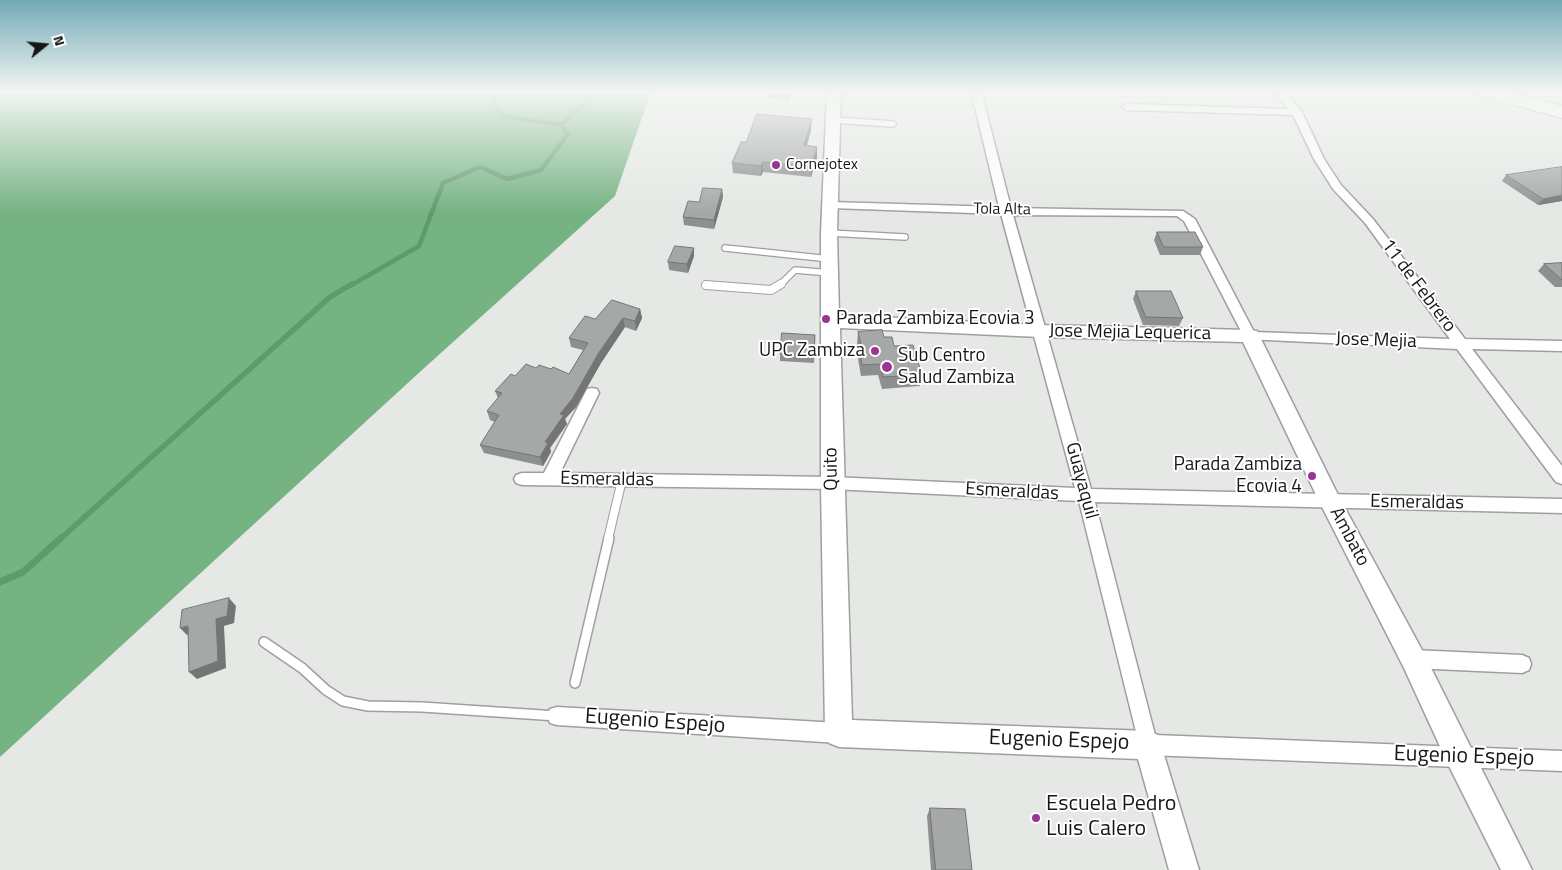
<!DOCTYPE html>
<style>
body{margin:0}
#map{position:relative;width:1562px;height:870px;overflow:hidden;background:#e5e8e5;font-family:"Titillium Web",sans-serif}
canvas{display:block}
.north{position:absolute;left:20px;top:20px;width:50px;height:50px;-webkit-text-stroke:4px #fff;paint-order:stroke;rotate:73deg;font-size:14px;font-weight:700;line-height:20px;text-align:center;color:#151615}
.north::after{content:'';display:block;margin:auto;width:18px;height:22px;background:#151615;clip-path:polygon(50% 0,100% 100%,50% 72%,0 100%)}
</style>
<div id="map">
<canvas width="1562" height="870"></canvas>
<div class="north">N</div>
</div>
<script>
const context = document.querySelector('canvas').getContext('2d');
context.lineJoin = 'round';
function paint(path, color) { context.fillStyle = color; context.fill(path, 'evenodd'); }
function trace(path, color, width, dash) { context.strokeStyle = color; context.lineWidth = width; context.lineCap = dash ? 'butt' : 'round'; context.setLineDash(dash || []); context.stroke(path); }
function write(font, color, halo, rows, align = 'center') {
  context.font = font + ' "Titillium Web",sans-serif'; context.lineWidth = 4; context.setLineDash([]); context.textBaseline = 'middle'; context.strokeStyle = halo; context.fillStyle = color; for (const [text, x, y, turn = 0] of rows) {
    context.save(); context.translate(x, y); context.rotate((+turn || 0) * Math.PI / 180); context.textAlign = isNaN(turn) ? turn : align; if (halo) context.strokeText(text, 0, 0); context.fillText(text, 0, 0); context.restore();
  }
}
paint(new Path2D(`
 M 0,91 L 651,91 L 615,196 L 422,370 L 0,757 Z`), '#75b383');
trace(new Path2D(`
 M 494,91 L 494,101 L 503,116 L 561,125
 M 350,286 L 419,246 L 443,183 L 480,167 L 507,179 L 541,170 L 568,134 L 561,125 L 598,91`), '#5e9b6c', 4.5);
trace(new Path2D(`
 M 60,539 L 330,297 L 352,284`), '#5e9b6c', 5.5);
trace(new Path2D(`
 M 0,582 L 23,572 L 61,538`), '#5e9b6c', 7);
const laneFar2 = new Path2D(`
 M 833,120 L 893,124
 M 829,233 L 905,237
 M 725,248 L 830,259
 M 706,285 L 714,286
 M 779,286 L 795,270 L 831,273`);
const laneFar1 = new Path2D(`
 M 706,285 L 771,290 L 781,284
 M 608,539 L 622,480`);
const lane = new Path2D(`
 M 264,642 L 302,668 L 326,690 L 343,701 L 368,706 L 422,707 L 557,716
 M 575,683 L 609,538`);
const street = new Path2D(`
 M 971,91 L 981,91 L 1011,208 L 1183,211 L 1195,219 L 1254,332 L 1450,339 L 1365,223 L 1333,189 L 1314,159 L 1293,115 L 1127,110 L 1122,107 L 1127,104 L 1289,109 L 1273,91 L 1284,91 L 1302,112 L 1324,159 L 1341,185 L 1373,219 L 1465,339 L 1562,341 L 1562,351 L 1472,349 L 1562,466 L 1562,484 L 1556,482 L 1457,349 L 1245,339 L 1184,221 L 1177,216 L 1013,215 L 1091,489 L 1562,499 L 1562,513 L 1095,502 L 1155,735 L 1562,751 L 1562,771 L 1148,755 L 1141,752 L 1079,501 L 832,489 L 522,485 L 516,483 L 514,479 L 516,475 L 522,473 L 544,473 L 585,393 L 587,389 L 592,388 L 597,389 L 599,393 L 560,473 L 832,477 L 1075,488 L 1001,214 L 831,208 L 825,205 L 831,202 L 999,207 Z
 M 1413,650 L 1522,655 L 1529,658 L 1531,664 L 1529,670 L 1522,673 L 1413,668 L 1406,665 L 1404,659 L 1406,653 Z
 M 557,707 L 839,723 L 846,726 L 849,733 L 846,740 L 839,743 L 557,725 L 550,723 L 547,716 L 550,709 Z`);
const secondary = new Path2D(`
 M 827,91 L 841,91 L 837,233 L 839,315 L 1040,325 L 1250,330 L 1257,331 L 1339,497 L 1422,650 L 1532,870 L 1501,870 L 1449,766 L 1404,668 L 1319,501 L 1243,342 L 1040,337 L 840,328 L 852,720 L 1148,731 L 1158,735 L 1199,870 L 1169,870 L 1138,759 L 839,747 L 829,743 L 825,733 L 821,483 L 821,233 Z`);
const highway = new Path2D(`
 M 1473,91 L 1504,91 L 1562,106 L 1562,118 L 1476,95 Z`);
trace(laneFar2, '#9da09d', 8);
trace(laneFar1, '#9da09d', 10);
trace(lane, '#9da09d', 12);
trace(street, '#9da09d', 3);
trace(secondary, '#9da09d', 3);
trace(highway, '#9da09d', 2);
trace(laneFar2, '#fff', 5.5);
trace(laneFar1, '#fff', 8);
trace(lane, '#fff', 9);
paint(street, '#fff');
paint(secondary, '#fff');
paint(highway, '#fff');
paint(new Path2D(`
 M 770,91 L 792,91 L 789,100 L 770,98 Z
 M 811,130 L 807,146 L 817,157 L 811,177 L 763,172 L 761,176 L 733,173 L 732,163 L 746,142 Z
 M 1506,175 L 1562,201 L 1538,205 L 1502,181 Z
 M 722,189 L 723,197 L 714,229 L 684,225 L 683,217 L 699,202 Z
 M 1157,232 L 1203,247 L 1200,255 L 1160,255 L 1154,240 Z
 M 694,256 L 688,273 L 669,270 L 668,262 Z
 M 1562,263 L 1562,287 L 1555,287 L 1538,271 L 1544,264 Z
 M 1136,291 L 1183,318 L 1179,326 L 1143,325 L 1133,299 Z
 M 640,309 L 642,318 L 636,331 L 625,327 L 601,363 L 576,407 L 565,419 L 567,424 L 550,448 L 551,452 L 543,466 L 484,453 L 480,445 L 495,422 L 490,420 L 487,411 L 498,398 L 495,391 L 515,376 L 536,368 L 551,369 L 569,374 L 583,350 L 571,347 L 569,338 Z
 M 858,332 L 884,337 L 894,346 L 922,375 L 920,386 L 882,389 L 878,375 L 861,376 L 858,359 L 859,350 L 857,344 Z
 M 815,335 L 814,363 L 780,361 L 780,353 Z
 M 930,808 L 972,870 L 931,870 L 927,816 Z`), '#8e908f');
paint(new Path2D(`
 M 790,91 L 792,91 L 789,100 L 789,94 Z
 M 812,119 L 811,130 L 803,156 L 804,145 Z
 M 817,147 L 817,157 L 811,177 L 811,167 Z
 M 763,162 L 763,172 L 761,176 L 761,166 Z
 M 722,189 L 723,197 L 714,229 L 714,220 Z
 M 1562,195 L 1562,201 L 1538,205 L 1543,199 Z
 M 694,248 L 694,256 L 688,273 L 687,264 Z
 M 640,309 L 642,318 L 636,331 L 635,321 Z
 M 623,318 L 625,327 L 601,363 L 576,407 L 565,419 L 567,424 L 550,448 L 551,452 L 543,466 L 540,457 L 545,442 L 560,414 L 598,354 Z
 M 229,598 L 236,606 L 234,623 L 224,626 L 226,668 L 197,679 L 189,672 L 216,619 Z
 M 188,626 L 196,633 L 187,635 L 180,628 Z`), '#747674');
const building = new Path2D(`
 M 770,91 L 790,91 L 789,94 L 770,92 Z
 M 757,114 L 812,119 L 804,145 L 817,147 L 811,167 L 763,162 L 761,166 L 732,163 L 741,142 L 746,142 Z
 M 1562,167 L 1562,195 L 1543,199 L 1506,175 Z
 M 703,188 L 722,189 L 714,220 L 683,217 L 688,201 L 699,202 Z
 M 1157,232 L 1195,232 L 1203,247 L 1164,247 Z
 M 675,246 L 694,248 L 687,264 L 668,262 Z
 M 1562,263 L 1562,280 L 1544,264 Z
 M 1136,291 L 1171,291 L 1183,318 L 1146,317 Z
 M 612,300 L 640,309 L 635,321 L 623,318 L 598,354 L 573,398 L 560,414 L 564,415 L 545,442 L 548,443 L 540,457 L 480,445 L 499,415 L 487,411 L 502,393 L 495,391 L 511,374 L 515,376 L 526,364 L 536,368 L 539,365 L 551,369 L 553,367 L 569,374 L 588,343 L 569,338 L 585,316 L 595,319 Z
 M 882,330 L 884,337 L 892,337 L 894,346 L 913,345 L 922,375 L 883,377 L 880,364 L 862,365 L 859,348 L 862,348 L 858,332 Z
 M 782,333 L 815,335 L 814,355 L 780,353 Z
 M 229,598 L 227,616 L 216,619 L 218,661 L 189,672 L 188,626 L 180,628 L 182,610 Z
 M 930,808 L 965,809 L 972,870 L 936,870 Z`);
paint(building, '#a5a8a6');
trace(building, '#747674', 1);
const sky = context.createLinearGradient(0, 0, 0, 213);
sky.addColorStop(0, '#71aab6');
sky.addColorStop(0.43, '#f3f5f3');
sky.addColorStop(1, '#f3f5f300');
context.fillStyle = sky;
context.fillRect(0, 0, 1562, 213);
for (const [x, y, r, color] of [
 [776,165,5,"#9c3396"],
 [826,319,5,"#9c3396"],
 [875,351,5,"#9c3396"],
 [887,367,6,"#9c3396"],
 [1312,476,5,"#9c3396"],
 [1036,818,5,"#9c3396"]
]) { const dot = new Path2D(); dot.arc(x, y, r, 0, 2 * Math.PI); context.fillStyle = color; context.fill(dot); trace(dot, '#fff', 2); }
write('16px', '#151615', '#fff', [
 ["Cornejotex",786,165]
], 'left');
write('16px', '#151615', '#fff', [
 ["Tola Alta",1002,210,1]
]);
write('19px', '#151615', '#fff', [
 ["11 de Febrero",1418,286,53],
 ["Jose Mejia Lequerica",1130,333,1],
 ["Jose Mejia",1376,341,2],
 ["Quito",832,469,-91],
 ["Esmeraldas",607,480,1],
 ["Guayaquil",1081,481,75],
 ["Esmeraldas",1012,492,3],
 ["Esmeraldas",1417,503,1],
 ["Ambato",1349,537,62]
]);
write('19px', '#151615', '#fff', [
 ["Parada Zambiza Ecovia 3",836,319],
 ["UPC Zambiza",865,351,"right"],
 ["Sub Centro",898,356],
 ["Salud Zambiza",898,378],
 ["Parada Zambiza",1302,465,"right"],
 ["Ecovia 4",1302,487,"right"]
], 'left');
write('22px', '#151615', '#fff', [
 ["Eugenio Espejo",655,722,4],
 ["Eugenio Espejo",1059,741,2],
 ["Eugenio Espejo",1464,757,2]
]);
write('22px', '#151615', '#fff', [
 ["Escuela Pedro",1046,805],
 ["Luis Calero",1046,830]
], 'left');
</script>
